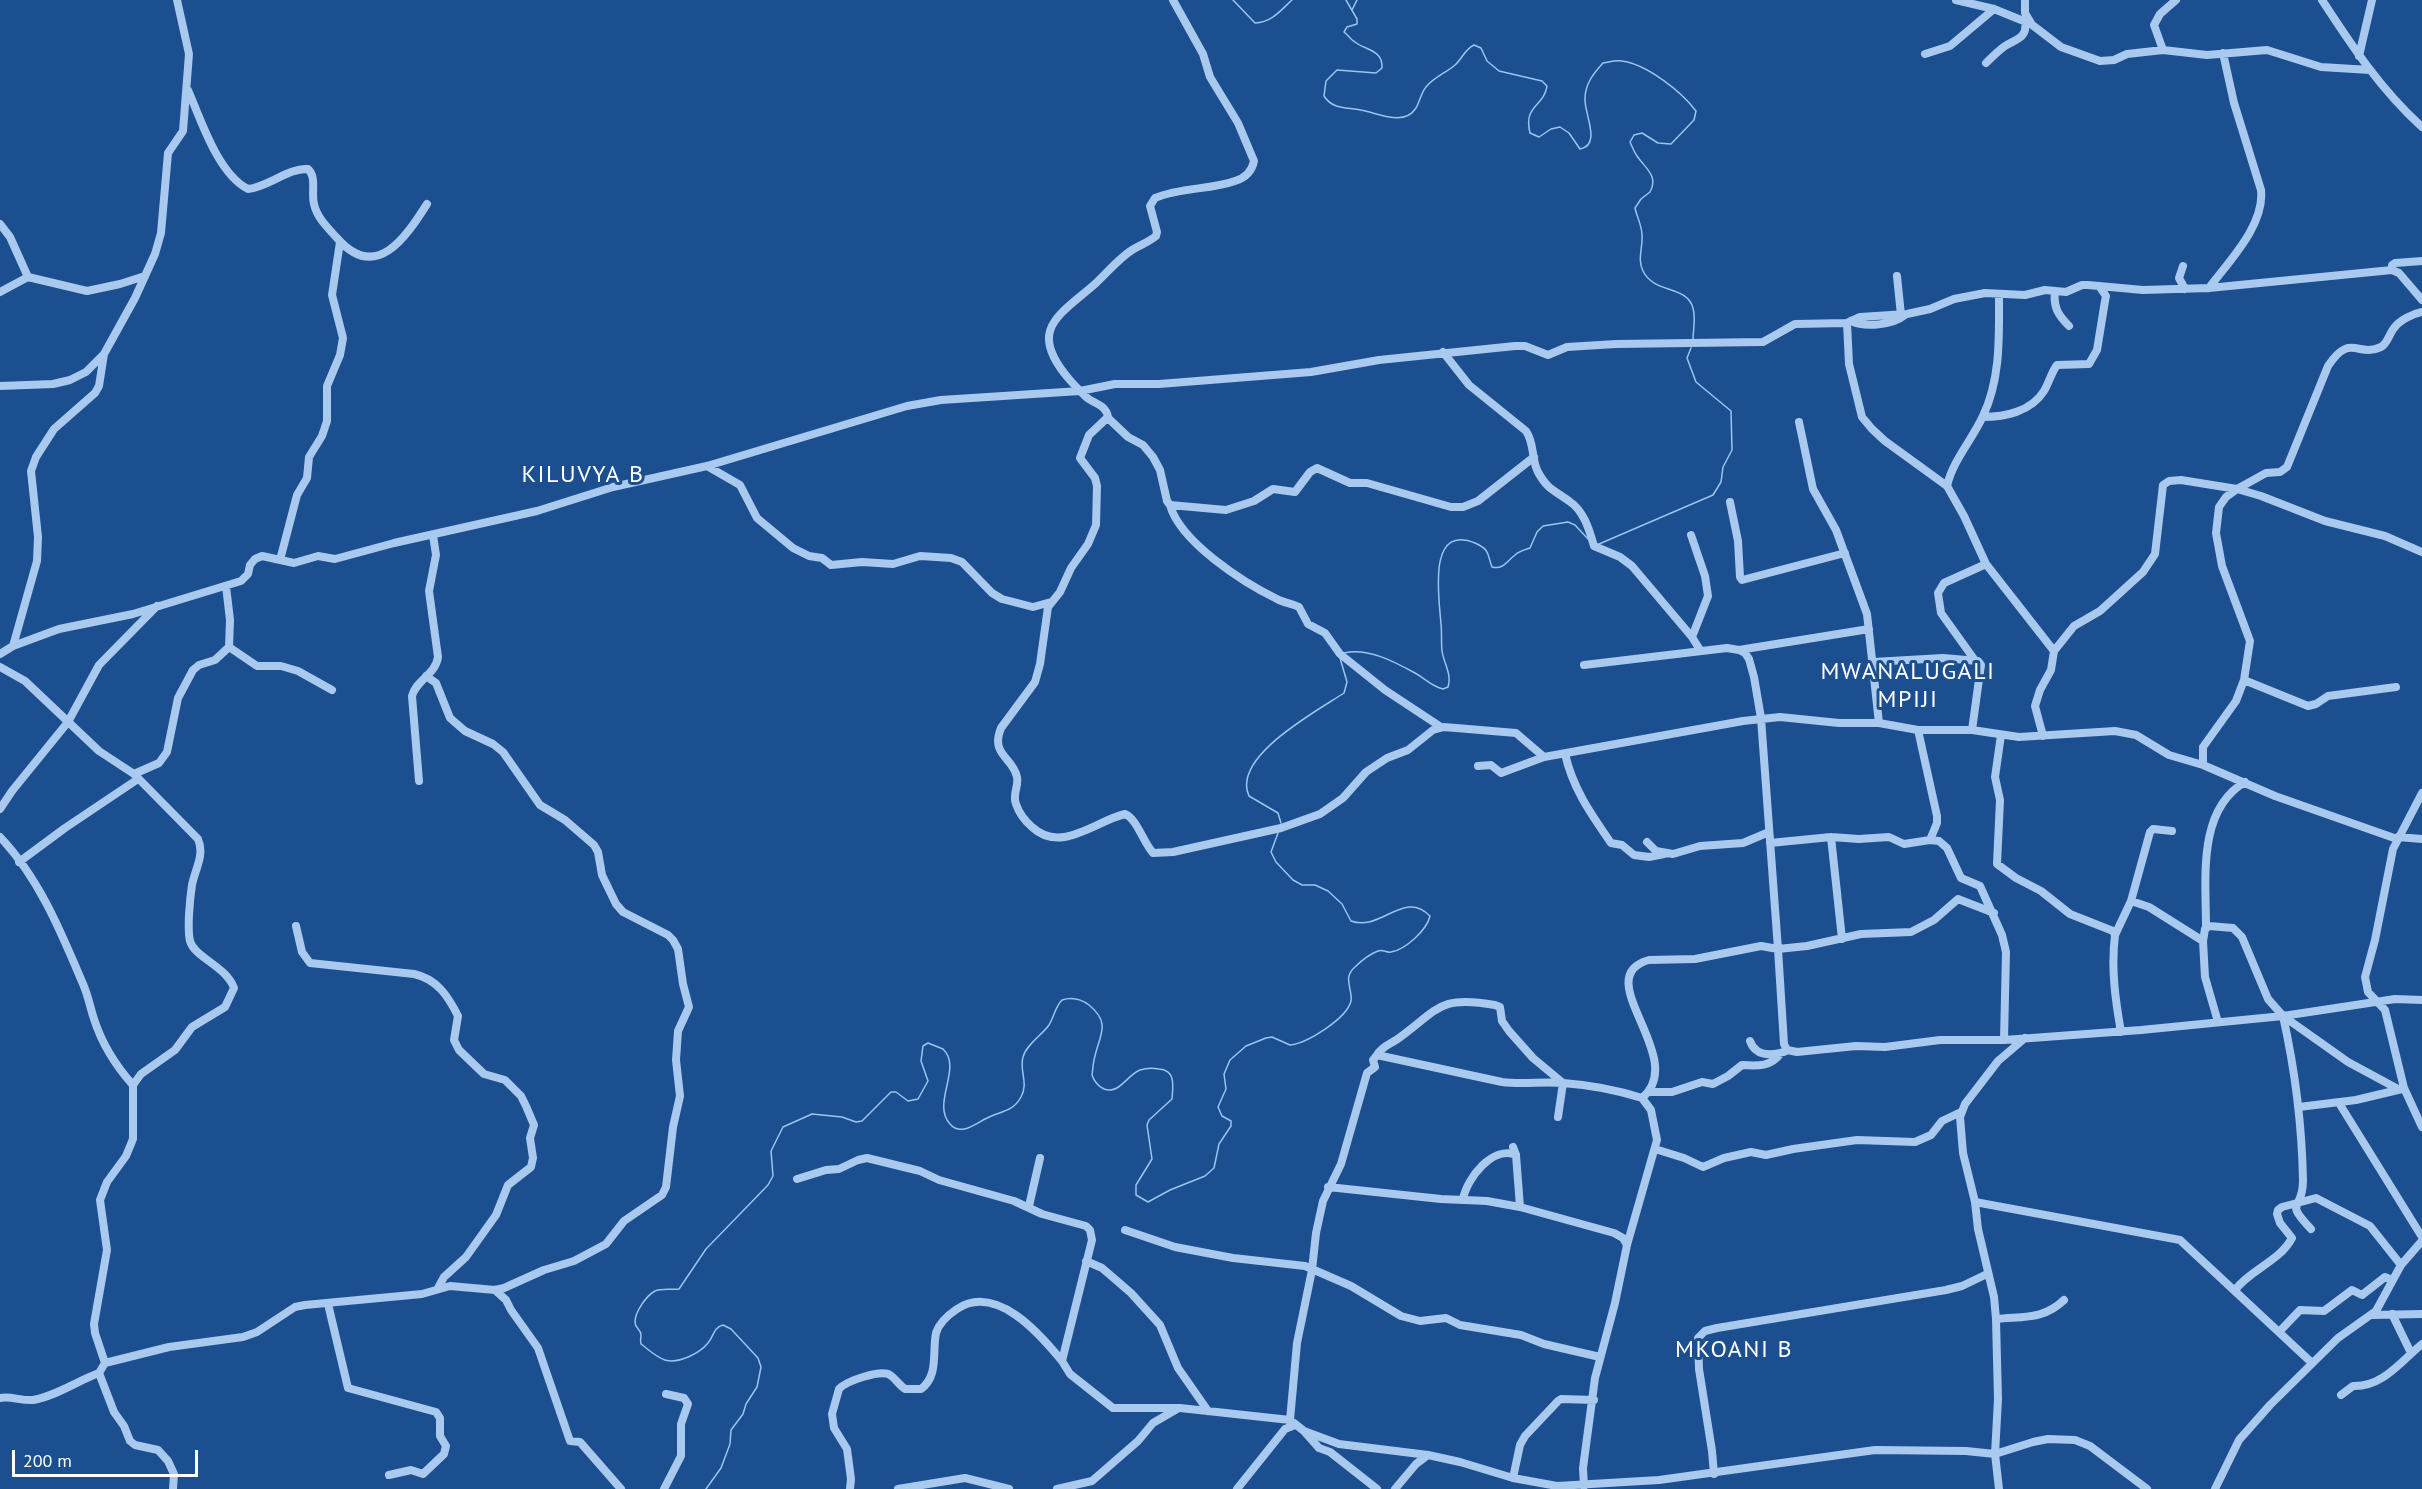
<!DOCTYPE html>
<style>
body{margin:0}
#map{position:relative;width:2422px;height:1489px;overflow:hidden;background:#1b4f8f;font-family:"PT Sans",sans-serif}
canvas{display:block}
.scale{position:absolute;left:12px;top:1450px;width:186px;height:27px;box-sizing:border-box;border:3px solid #fff;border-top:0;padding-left:8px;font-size:18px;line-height:21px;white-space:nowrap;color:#fff;-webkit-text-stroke:4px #1b4f8f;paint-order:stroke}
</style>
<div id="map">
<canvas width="2422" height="1489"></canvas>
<div class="scale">200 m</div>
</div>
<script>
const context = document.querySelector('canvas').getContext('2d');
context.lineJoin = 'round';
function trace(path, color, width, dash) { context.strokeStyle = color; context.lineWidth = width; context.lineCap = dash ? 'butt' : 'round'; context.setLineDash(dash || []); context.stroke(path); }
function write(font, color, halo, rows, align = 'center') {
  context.font = font + ' "PT Sans",sans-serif'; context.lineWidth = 6; context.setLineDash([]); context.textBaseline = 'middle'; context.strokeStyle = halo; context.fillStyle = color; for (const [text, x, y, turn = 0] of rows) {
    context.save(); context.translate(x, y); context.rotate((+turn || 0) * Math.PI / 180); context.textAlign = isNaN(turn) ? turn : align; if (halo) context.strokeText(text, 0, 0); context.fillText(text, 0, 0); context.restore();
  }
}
trace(new Path2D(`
 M 1233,0 L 1255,23 C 1272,22 1280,11 1292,0
 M 1346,0 L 1357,19 L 1357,24 L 1347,27 L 1344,32 C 1348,35 1351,40 1355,42 C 1367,51 1383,50 1382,68 L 1376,73 L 1337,70 L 1326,81 L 1324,96 C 1333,110 1346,107 1361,110 C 1378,113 1404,127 1416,108 C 1420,101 1421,93 1426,87 C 1434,77 1446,73 1455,65 C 1462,59 1465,49 1474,45 L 1481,48 L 1487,61 L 1499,71 L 1542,81 L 1547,86 C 1544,107 1523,105 1530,133 L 1539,137 L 1551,129 L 1560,127 L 1569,133 L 1580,149 C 1602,145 1584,113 1585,99 C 1585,84 1593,74 1603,63 C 1609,62 1616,60 1622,61 C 1646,64 1681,91 1696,111 L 1694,120 L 1671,144 L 1658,143 L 1642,133 L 1634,135 L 1630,142 C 1632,146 1634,152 1637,156 C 1645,168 1659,176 1650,192 L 1641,199 L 1635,208 C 1637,217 1642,226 1642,235 C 1643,248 1637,259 1643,271 C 1654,294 1687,285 1693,308 C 1696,318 1693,330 1693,340
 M 1352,10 L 1357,0
 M 1599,544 L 1713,495 L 1721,482 L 1723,467 L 1732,450 L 1731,411 L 1696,382 L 1687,358 L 1691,348
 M 1344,653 C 1367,647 1395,662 1415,673 C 1426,679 1431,686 1443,689 L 1448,687 C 1452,674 1444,664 1442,651 C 1441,642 1442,633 1441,624 C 1439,598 1427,523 1475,543 C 1491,550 1487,555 1492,567 C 1503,570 1507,561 1515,555 C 1519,551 1524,550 1530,548 L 1537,532 L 1543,526 L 1568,522 L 1575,525 L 1588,539
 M 1281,823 L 1278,813 L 1249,796 C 1231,757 1317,711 1344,693 L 1347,682 L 1340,658
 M 706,1489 L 721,1468 L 730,1444 L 731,1430 L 743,1414 L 746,1404 L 757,1387 L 761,1367 L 758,1358 L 731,1329 L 723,1325 C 713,1328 714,1336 708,1343 C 700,1353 679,1364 665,1360 C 656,1357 649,1350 641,1344 C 640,1341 641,1338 641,1335 C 641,1329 635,1329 635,1322 C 635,1312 646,1296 655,1291 C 661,1288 672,1290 679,1289 L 706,1249 L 768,1185 L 773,1176 L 771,1151 L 783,1127 L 812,1114 L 842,1117 L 856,1122 L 862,1121 L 891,1092 L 896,1092 L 908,1101 L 918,1099 L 928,1081 L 921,1061 L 923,1046 L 928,1043 L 943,1049 C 963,1068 931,1103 950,1124 C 961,1137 976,1123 987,1118 C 1001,1111 1013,1112 1021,1097 C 1029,1083 1019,1071 1023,1057 C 1026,1045 1042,1035 1049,1025 C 1054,1017 1055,1007 1062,1000 C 1071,997 1081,999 1089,1005 C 1111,1023 1100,1034 1095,1056 C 1093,1062 1093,1069 1092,1075 C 1094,1081 1098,1086 1104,1089 C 1119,1095 1127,1075 1140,1070 C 1146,1068 1153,1068 1159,1069 C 1176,1070 1173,1086 1172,1099 L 1149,1120 L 1147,1125 L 1152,1159 L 1136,1185 L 1136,1195 L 1148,1202 L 1170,1190 L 1205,1176 L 1214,1168 L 1219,1144 L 1231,1126 L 1231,1121 L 1222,1116 L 1218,1107 L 1226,1089 L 1224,1074 L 1230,1060 L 1246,1046 L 1266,1038 L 1272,1037 L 1290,1045 C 1308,1043 1347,1018 1351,1001 C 1353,989 1342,978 1355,967 C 1361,961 1370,954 1378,951 C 1383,949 1386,953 1391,952 C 1405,950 1427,930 1430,916 C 1404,889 1381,932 1351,921 L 1342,904 L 1328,891 L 1315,885 L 1302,885 L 1293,880 L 1276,862 L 1271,852 L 1278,833`), '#9cc4f0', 1.5);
trace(new Path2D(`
 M 1173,0 L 1203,54 L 1210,77 L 1238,123 L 1254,161 C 1252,171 1245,178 1235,181 C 1210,190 1181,187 1155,198 L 1150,206 L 1157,232 L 1156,236 C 1149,242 1140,245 1132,250 C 1118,259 1107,273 1095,284 C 1058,316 1027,330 1069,379 C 1074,385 1080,391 1085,396 C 1093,404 1106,404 1108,417 L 1089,435 L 1080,458 L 1095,478 L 1097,486 L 1096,525 L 1088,544 L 1071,568 L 1060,592 L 1048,607 L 1040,664 L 1035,682 L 1001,728 C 990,755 1013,757 1017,777 C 1019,786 1012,795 1016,804 C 1019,813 1025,821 1032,827 C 1061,854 1095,821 1125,814 C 1137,819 1143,842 1153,853 L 1173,852 L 1281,828 L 1320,814 L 1343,798 L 1366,772 L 1387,758 L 1408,750 L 1433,730 L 1444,727 L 1516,733 L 1544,757 L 1743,721 L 1780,717 L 1839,723 L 1879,723 L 1918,730 L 1972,730 L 2019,737 L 2115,731 L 2136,735 L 2169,755 L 2203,765 L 2275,796 L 2397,839
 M 1956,0 L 1994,9 L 2031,24 L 2061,47 L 2100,61 L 2114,60 L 2127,54 L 2163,50 L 2207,55 L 2267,50 L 2321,67 L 2370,70
 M 2025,0 L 2025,13 L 2031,23
 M 2322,0 C 2352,46 2381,90 2422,127
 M 2163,50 L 2154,25 L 2160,14 L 2176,0
 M 1925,54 L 1950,46 L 1994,9
 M 2359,56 L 2372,0
 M 1986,63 C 1992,57 1998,51 2005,46 C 2016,39 2028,38 2025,21
 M 188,90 C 201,120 218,174 248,189 C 268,187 288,168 308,169 C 317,177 311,193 314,204 C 317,218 328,228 337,238 C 376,283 406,237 427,204
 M 0,224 L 10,237 L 28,277
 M 2183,266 L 2179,278 L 2185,289
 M 2392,270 L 2392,265 L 2395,263 L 2422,261
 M 1897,276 L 1901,315
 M 2209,288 C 2229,261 2265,225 2261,190 L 2234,103 L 2223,53
 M 2055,291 C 2053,307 2058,315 2069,326
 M 0,292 L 28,277 L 87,291 L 120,284 L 145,276
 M 1851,321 C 1865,328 1893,325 1905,315
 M 1847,323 L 1849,364 L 1862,417 L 1872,429 L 1885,441 L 1947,486 L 1964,516 L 1986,564 L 2054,651
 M 1443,352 L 1469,385 L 1526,431 C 1535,444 1531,459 1538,472 C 1547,489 1554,490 1569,501 C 1584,511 1589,529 1594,546 L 1620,557 L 1632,566 L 1692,637
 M 0,386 L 53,384 L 70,380 L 86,372 L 104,354 L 135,298 L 155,254 L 161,233 L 168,153 L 183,131 L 189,54 L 177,0
 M 1983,417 C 2004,417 2031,412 2044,391 C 2049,383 2051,373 2057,365 L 2089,364 L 2097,350 L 2105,301 L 2106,296 L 2099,286
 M 1108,418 L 1128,437 L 1143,445 L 1153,457 L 1160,470 L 1167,501 L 1170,505 L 1226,510 L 1254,501 L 1273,489 L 1295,492 L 1310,472 L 1317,468 L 1350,483 L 1367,483 L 1451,507 L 1463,507 L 1478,501 L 1534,457
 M 1799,422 L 1813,489 L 1836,530 L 1867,614 L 1879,723
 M 707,466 L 740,485 L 757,518 L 793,548 L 809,556 L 822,558 L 831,565 L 862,562 L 893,564 L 920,556 L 951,558 L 962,562 L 992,593 L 1002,599 L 1033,607 L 1051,602
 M 1947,486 C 1953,460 1972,440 1983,416 C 2001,378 1999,336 1999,294
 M 1730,502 L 1738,541 L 1740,577 L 1742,580 L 1845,553
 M 1170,505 C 1180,542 1244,583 1277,599 C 1284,603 1291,603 1299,607 L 1308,624 L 1325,633 L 1340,654 L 1385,690 L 1441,727
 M 1691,535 L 1705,576 L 1708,596 L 1692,637 L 1700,650
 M 280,560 L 297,495 L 307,478 L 309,457 L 322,436 L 327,421 L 327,386 L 340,355 L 343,338 L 332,295 L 340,242
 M 226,586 L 230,620 L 229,647 L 257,666 L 281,666 L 298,671 L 332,690
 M 13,646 L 37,561 L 38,537 L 31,471 L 36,457 L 54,429 L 95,393 L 99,386 L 104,354
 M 1739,650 L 1869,629
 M 0,654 L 13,646 L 59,629 L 133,614 L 241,581 L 248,574 L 250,565 L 255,559 L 262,556 L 294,563 L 318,556 L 335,559 L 394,543 L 537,511 L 613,487 L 707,466 L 907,406 L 941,400 L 1080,391 L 1115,384 L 1159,384 L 1311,372 L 1379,360 L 1515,346 L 1525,346 L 1548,355 L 1567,347 L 1616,344 L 1763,342 L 1795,324 L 1847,323 L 1860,317 L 1907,314 L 1930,309 L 1954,299 L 1985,293 L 2025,295 L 2045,290 L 2066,292 L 2082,285 L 2088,285 L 2143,290 L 2209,288 L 2392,270 L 2399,273 L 2422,300
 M 1974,659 L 1941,613 L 1938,593 L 1944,583 L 1986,564
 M 1873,662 L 1943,658 L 1978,661 L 1981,665 L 1972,730
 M 1584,665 L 1727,648 L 1739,650 L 1745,653 L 1749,659 L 1754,677 L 1761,718 L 1778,949 L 1807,946 L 1861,934 L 1911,932 L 1934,920 L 1958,899 L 1994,913
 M 0,667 L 25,681 L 99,751 L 134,774 L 198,839 C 205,855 195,869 192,885 C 190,898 187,928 190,941 C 195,958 226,966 234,988 L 225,1007 L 192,1027 L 175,1050 L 141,1074 L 133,1085 L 133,1139 L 126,1156 L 107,1182 L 100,1200 L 107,1250 L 94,1324 L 95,1333 L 105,1363 L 99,1373 C 77,1381 56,1396 33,1400 C 22,1401 11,1396 0,1398
 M 2244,680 L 2308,706 L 2316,704 L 2328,696 L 2396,687
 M 1918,730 L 1937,816 L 1937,823 L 1930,840
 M 2001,735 L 1995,777 L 2000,800 L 1997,864 L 2016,878 L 2041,891 L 2070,914 L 2113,931 L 2115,935 C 2111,968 2115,998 2121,1032
 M 2043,736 L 2035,706 L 2040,690 L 2051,670 L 2054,651 L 2074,626 L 2100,611 L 2143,572 L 2155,554 L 2163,485 L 2169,481 L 2181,480 L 2237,489 L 2261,496 L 2325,521 L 2385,536 L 2422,552
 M 1565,754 C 1573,789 1591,814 1611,843 L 1622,845 L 1634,855 L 1649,857 L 1664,854
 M 2203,765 L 2203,747 L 2236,701 L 2244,680 L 2250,641 L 2222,566 L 2216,533 L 2219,507 L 2226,497 L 2237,489 L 2266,473 L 2280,472 L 2287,467 L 2328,366 C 2351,332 2357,358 2381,347 C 2388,343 2389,334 2394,328 C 2400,320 2412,314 2422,312
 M 1478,766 L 1491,765 L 1501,773 L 1544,757
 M 134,774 L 159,763 L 167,752 L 178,698 L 193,670 L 199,665 L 215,660 L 229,647
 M 419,781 L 412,696 C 416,680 436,674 438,657 L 429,591 L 436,555 L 433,535
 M 2422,793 L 2393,849 L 2375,940 L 2365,977 L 2368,992 L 2385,1010 L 2404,1088 L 2422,1127
 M 0,809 L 12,791 L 68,722 L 99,665 L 157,606
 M 0,837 C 39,878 61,932 83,984 C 88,995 90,1007 94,1019 C 102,1044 115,1065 133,1085
 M 1831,837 L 1842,939
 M 2398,837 L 2422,839
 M 1647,842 L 1656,851 L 1673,854 L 1700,846 L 1743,843 L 1769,832
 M 1770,843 L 1831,837 L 1859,839 L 1889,837 L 1904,844 L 1930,840 L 1939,841 L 1947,848 L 1961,878 L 1980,886 L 2002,935 L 2006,952 L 2004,1040
 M 19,862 L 65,828 L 138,779
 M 2131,901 L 2150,832 L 2153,829 L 2172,831
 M 296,926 L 302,952 L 310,963 L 414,974 C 437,979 448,996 458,1016 L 454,1040 L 459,1050 L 484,1074 L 505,1080 L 521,1096 L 526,1106 L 534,1125 L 530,1138 L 533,1158 L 531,1167 L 508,1185 L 496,1215 L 466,1257 L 444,1277 L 438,1288
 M 2206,927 C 2206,879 2197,810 2245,782
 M 2115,935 L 2131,901 L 2149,907 L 2203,941 L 2205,977 L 2218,1022
 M 2203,941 L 2205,929 L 2209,926 L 2233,928 L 2242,937 L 2268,999 L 2283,1016 L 2348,1062 L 2398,1089
 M 2283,1016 C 2295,1070 2302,1125 2303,1181 C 2303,1212 2283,1199 2311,1229
 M 1750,1041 C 1755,1056 1770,1056 1784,1052
 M 1377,1055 C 1382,1046 1391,1044 1399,1038 C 1439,1009 1439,995 1495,1005 L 1500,1007 L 1502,1021 L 1509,1031 L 1533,1058 L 1563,1083 L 1558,1117
 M 1650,1092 L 1672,1092 L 1702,1082 L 1713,1084 L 1728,1076 L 1742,1065 C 1758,1066 1771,1067 1781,1053
 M 2339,1103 L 2422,1237
 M 2299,1107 L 2356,1100 L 2402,1089
 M 1513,1147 L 1516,1155 L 1520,1207
 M 1655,1149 L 1684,1158 L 1703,1167 L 1724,1158 L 1751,1152 L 1766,1155 L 1793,1149 L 1857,1140 L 1915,1142 L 1931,1135 L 1942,1121 L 1961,1112
 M 797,1179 L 826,1170 L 839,1169 L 858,1160 L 867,1158 L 920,1171 L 939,1180 L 1014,1201 L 1042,1214 L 1086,1226 L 1090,1230 L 1092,1240 L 1062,1361 L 1070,1374 L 1113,1408 L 1180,1408 L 1290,1420 L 1304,1431 L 1339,1444 L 1428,1455 L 1460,1462 L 1513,1478 L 1557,1486 L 1659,1480 L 1875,1450 L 1966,1451 L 1995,1454 L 2033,1442 L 2048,1439 L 2075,1440 L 2090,1446 L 2147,1489
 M 1328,1187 L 1441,1199 L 1487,1201 L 1520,1207 L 1614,1233 L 1623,1238 L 1627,1245
 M 1463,1199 C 1467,1178 1493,1145 1516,1155
 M 1975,1202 L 2180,1240 L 2312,1363
 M 1029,1206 L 1040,1158
 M 1125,1230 L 1175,1247 L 1233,1258 L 1305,1266 L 1351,1286 L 1401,1316 L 1420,1321 L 1446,1318 L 1460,1325 L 1521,1335 L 1544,1344 L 1600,1357
 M 1086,1261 L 1102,1268 L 1131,1293 L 1160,1325 L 1178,1368 L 1208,1411
 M 495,1290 L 506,1300 L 511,1310 L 538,1348 L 570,1441 L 580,1442 L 621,1489
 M 2235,1290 C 2251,1269 2279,1262 2292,1238 L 2280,1223 L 2277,1214 L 2278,1210 L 2282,1207 L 2316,1198 L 2370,1226 L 2401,1265
 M 328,1304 L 348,1388 L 436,1412 L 440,1418 L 440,1436 L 446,1446 L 444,1454 L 423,1474 L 411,1470 L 389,1475
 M 2392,1314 L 2411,1353
 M 2373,1315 L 2422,1314
 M 1996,1319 C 2024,1316 2043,1320 2064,1300
 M 2279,1332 L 2300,1310 L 2324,1311 L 2352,1290 L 2362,1295 L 2385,1277 L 2392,1280
 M 105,1363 L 169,1347 L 243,1337 L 257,1332 L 295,1307 L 305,1305 L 422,1294 L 450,1286 L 495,1290 L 504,1288 L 544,1270 L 574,1261 L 606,1244 L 624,1221 L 662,1195 L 666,1187 L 673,1127 L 680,1096 L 676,1060 L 678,1031 L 689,1007 L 683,984 L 678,949 L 673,940 L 668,935 L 623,912 L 616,904 L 602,875 L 598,852 L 594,845 L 565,820 L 540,805 L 503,752 L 493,744 L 465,731 L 450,718 L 436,683 L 426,676
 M 99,1373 L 114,1412 L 124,1426 L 130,1441 L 135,1445 L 158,1450 L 168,1461 L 174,1474 L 173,1489
 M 2341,1395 L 2353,1386 C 2383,1387 2401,1361 2422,1344
 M 1290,1420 L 1297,1343 L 1312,1270 L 1316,1233 L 1323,1201 L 1341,1164 L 1367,1073 L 1375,1067 L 1373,1060 L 1377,1055 L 1502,1082 C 1523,1085 1543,1081 1563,1083 C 1590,1085 1617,1090 1642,1098 C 1690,1058 1587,977 1649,960 L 1695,959 L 1761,946 L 1778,949 L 1784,1044 L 1787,1050 L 1797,1052 L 1856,1046 L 1885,1047 L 1940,1040 L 2004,1040 L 2141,1030 L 2283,1016 L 2395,999 L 2422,1000
 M 1304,1431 L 1319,1448 L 1330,1452 L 1377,1489
 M 1714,1474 L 1712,1451 L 1699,1369 L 1698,1338 L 1705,1331 L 1717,1328 L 1946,1290 L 1962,1286 L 1987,1274
 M 1513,1478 L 1520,1445 L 1525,1436 L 1558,1401 L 1561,1399 L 1594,1400
 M 1584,1486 L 1583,1468 L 1595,1378 L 1615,1303 L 1627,1245 L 1657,1140 L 1651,1110 L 1642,1098
 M 664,1489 L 681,1456 L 681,1424 L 688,1404 L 684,1398 L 666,1394
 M 850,1489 L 851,1479 L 847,1449 L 834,1428 L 832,1414 L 839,1389 C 846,1381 881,1369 890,1375 C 896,1379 899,1385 905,1389 L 921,1389 C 939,1376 932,1352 936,1333 C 939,1323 948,1315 957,1309 C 996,1283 1040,1334 1062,1361
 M 898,1489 L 965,1478 L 1009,1489
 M 1057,1489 L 1092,1481 L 1138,1441 L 1153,1423 L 1177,1409
 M 1237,1489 L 1285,1429 L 1295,1425
 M 1395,1489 L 1416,1464 L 1428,1455
 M 1999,1489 L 1995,1454 L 1998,1399 L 1996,1319 L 1994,1297 L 1978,1229 L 1975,1202 L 1963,1153 L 1960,1117 L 1965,1104 L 1998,1061 L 2025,1038
 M 2215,1489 L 2239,1440 L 2270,1405 L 2338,1338 L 2376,1311 L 2401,1265 L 2422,1241`), '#a9c9ee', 8);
context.letterSpacing = '1.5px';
write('24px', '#fff', '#1b4f8f', [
 ["KILUVYA B",583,475],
 ["MWANALUGALI",1908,672],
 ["MPIJI",1908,700],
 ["MKOANI B",1734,1350]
]);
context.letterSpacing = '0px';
</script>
